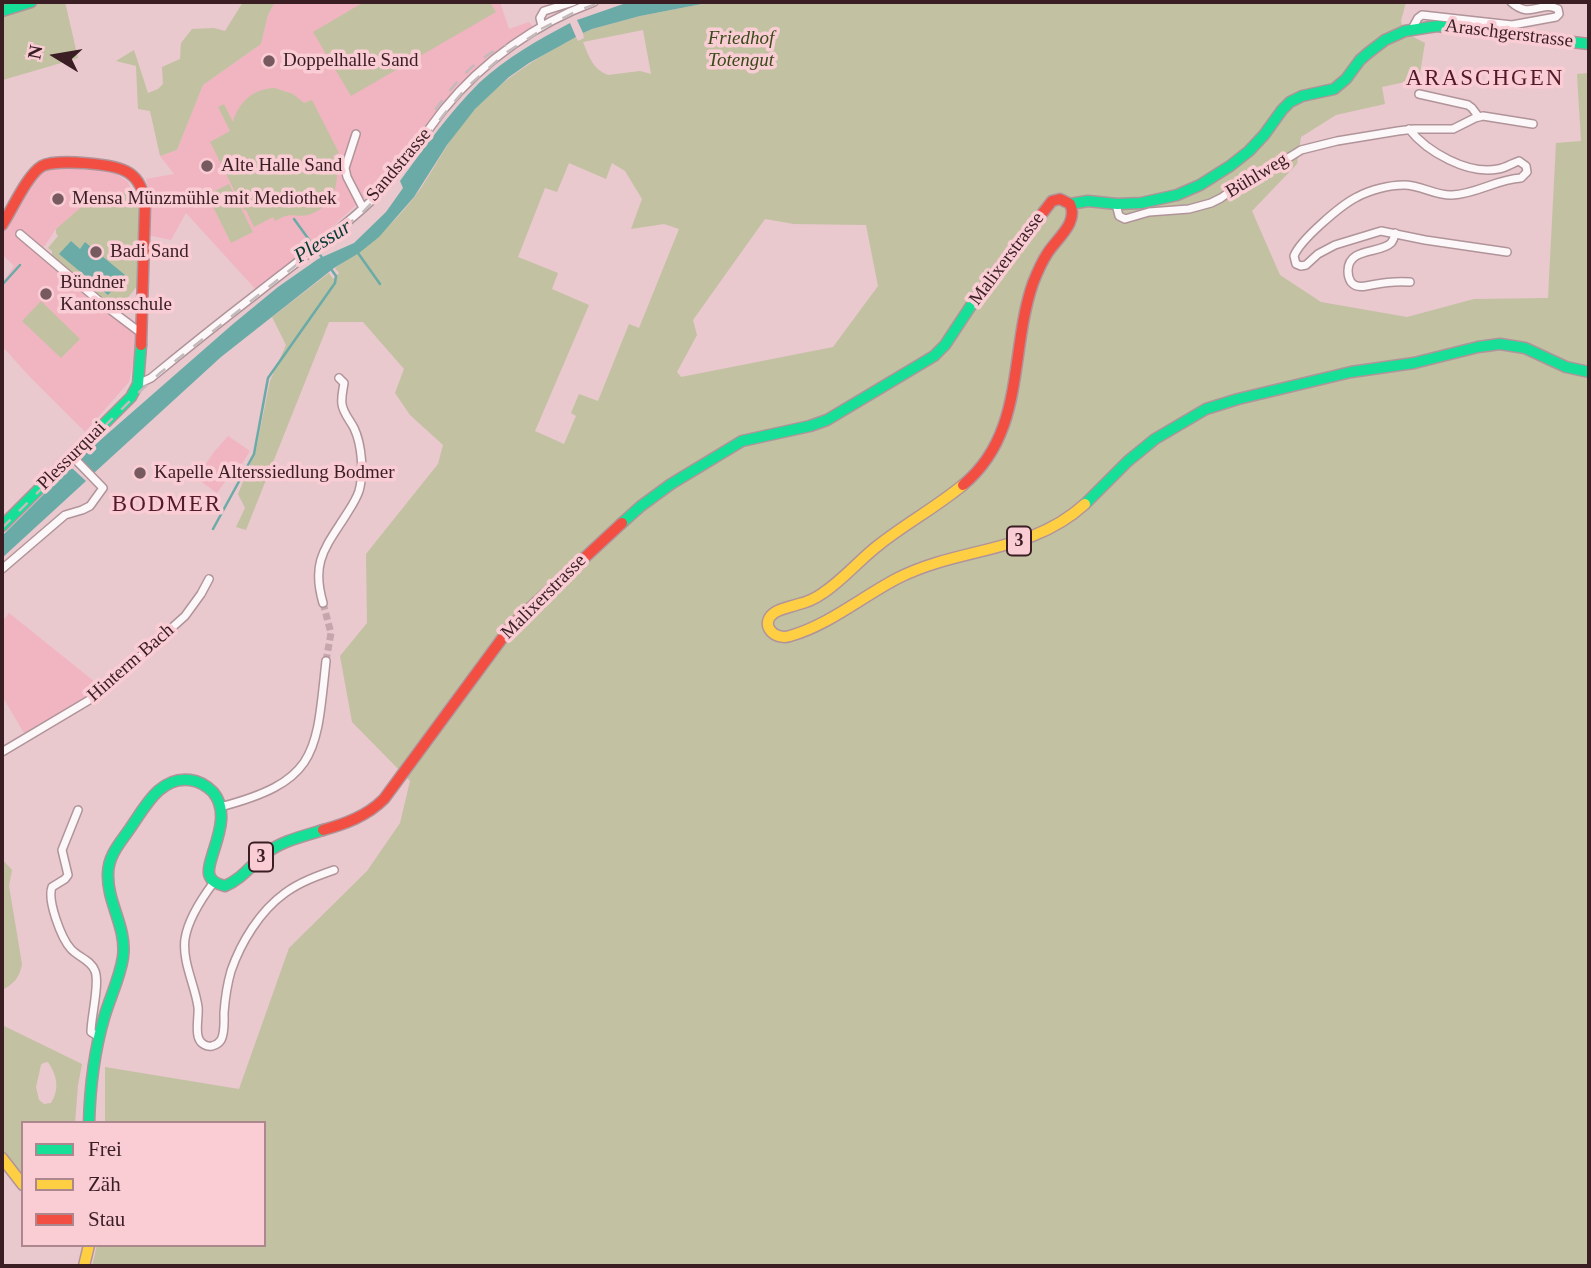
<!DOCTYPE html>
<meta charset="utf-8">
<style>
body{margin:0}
#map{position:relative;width:1591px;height:1268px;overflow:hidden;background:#e9c8ce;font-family:Georgia,serif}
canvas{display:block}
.frame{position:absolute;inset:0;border:4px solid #3a1e24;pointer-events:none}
.legend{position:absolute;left:21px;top:1121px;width:245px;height:126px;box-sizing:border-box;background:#facdd4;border:2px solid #ad878e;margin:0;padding:9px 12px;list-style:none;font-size:21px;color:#3a1e24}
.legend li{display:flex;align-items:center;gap:14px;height:35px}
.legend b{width:35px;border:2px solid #ad878e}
.north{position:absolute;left:21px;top:21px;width:70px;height:70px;-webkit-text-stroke:5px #facdd4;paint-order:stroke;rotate:281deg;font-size:19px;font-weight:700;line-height:28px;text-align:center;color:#3a1e24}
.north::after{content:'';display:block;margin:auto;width:24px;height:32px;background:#3a1e24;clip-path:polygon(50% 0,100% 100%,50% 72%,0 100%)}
</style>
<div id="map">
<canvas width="1591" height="1268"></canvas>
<div class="frame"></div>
<ul class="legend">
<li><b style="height:9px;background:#16e098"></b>Frei</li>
<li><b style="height:9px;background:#ffcf43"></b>Zäh</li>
<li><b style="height:9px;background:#f24e42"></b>Stau</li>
</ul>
<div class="north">N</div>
</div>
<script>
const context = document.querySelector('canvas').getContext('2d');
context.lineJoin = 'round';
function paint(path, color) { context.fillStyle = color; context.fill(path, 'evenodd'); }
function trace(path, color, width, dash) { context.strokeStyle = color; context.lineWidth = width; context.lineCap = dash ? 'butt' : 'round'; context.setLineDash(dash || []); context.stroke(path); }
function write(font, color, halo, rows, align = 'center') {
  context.font = font + ' Georgia,serif'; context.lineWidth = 7; context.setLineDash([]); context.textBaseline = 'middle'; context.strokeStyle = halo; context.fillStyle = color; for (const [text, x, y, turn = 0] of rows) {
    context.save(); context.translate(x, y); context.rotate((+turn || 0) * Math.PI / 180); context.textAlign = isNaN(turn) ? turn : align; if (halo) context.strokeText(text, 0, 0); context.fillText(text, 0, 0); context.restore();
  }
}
paint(new Path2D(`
 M 275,2 L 500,2 L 509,29 L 529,22 L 533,27 L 485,62 L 463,82 L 447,101 L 373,194 L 364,198 L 259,293 L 186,213 L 171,240 L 147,235 L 149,192 L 146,179 L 174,174 L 160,156 L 177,150 L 203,85 L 261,44 L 268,15 Z
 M 62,166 L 106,171 L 117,174 L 128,182 L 133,195 L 124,193 L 56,229 L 41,251 L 139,335 L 129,382 L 85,432 L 28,375 L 2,346 L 2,283 L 14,266 L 2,254 L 2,232 L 13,218 L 28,189 L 36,178 L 47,170 Z
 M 228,436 L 250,451 L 239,469 L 235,468 L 217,493 L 196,478 L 214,452 Z
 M 9,613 L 100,686 L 87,697 L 24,733 L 2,696 L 2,622 Z`), '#f1b5c1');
paint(new Path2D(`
 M 2,2 L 65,2 L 78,58 L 3,80 Z
 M 243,2 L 275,2 L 268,15 L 261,44 L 203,85 L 177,150 L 160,156 L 150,111 L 138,109 L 136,66 L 116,61 L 134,50 L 148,93 L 158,89 L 163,84 L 162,67 L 180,59 L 181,43 L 192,29 L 214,28 L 225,31 Z
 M 364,2 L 490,2 L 496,12 L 351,96 L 313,32 Z
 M 712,2 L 1406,2 L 1401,21 L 1404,32 L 1425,43 L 1419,79 L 1382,87 L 1385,104 L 1336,115 L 1301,137 L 1297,164 L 1252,211 L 1280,275 L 1321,302 L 1407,317 L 1474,299 L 1548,298 L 1556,143 L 1581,141 L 1577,74 L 1589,73 L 1589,1266 L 92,1266 L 97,1245 L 264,1245 L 264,1123 L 105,1123 L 105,1067 L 239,1089 L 289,948 L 367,871 L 400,823 L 410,781 L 352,722 L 340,656 L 367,623 L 366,554 L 438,464 L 443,445 L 410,415 L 395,393 L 404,369 L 363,322 L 329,322 L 246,530 L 236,527 L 245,508 L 238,494 L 256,450 L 270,381 L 286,345 L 272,317 L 329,273 L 333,279 L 339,273 L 335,268 C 369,246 398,221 421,188 C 436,165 448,141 465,120 C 496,83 534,59 576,37 L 578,41 L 584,38 L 583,33 L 592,29 L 640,16 ZM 643,30 L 651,74 L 640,71 L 608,75 C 593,69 589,57 583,42 ZM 569,163 L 606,179 L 612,163 L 625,171 L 642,199 L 631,229 L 664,224 L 679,229 L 639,328 L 629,324 L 598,401 L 579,394 L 571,413 L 576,416 L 564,444 L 535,431 L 589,305 L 552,289 L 558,273 L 518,257 L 545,188 L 557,192 ZM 765,219 L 794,224 L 866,225 L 878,286 L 833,347 L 681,377 L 677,372 L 697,335 L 693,320 Z
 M 275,88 L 293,94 L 304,103 L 312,100 L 339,153 L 333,156 C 343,180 334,207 308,215 C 300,217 292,214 285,216 C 282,217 279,219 275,221 L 273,217 L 254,227 L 246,210 L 244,210 L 210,142 L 230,131 L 218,107 L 224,104 L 233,122 C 239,102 252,89 275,88 Z
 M 229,184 L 253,232 L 231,243 L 207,195 Z
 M 124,193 C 133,195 137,196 140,205 L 139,284 L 117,311 L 52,256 L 52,251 L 48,248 L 58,236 L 56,233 L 56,229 L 94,196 Z
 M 41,301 L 80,339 L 61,358 L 22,321 Z
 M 2,859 L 12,870 L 9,886 L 22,964 C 20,977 14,984 2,990 Z
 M 2,1025 L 82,1064 L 78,1085 L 75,1123 L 23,1123 L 23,1185 L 2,1158 ZM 48,1062 C 57,1075 60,1089 51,1103 L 44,1104 L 39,1100 L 36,1087 L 41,1065 L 43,1063 Z`), '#c2c1a2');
paint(new Path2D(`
 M 629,2 L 712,2 L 640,16 L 592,29 L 583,33 L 577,20 Z
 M 570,23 L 576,37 L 529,63 L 509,77 L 475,109 L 447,145 L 414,197 L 379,237 L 359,253 L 334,268 L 221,357 L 94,473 L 81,460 L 81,457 L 233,324 L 278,287 L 318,259 L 354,243 L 386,212 L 403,188 L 400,181 C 425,147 449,113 479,83 C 506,58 538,40 570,23 Z
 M 71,241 L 80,249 L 85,242 L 125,275 L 108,295 L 59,254 Z
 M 70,468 L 73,469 L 86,481 L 2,558 L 2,536 Z`), '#6aaba7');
trace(new Path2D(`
 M 294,219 L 323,259
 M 358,253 L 380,284
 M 2,285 L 20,265
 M 213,529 L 254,454 L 268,378 L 335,283 L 336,276 L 331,269`), '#6aaba7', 2.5);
trace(new Path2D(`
 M 323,603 L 331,633 L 326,661`), '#c6a6ac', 7, [7, 3.5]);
const street = new Path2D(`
 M 542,26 L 540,18 L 544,11 L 573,2
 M 1412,29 L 1418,18 L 1422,15 L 1512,25 L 1556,17 L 1559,14 L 1558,9 C 1540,0 1531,20 1511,2
 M 1419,94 L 1468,105 L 1472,108 L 1478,116
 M 1409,129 C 1427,152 1468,175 1498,169 C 1506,168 1512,163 1519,161 L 1526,166 L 1527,172 L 1521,178 C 1497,179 1477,194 1452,195 C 1436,196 1421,185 1404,185 C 1389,185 1370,190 1357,197 C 1341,205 1300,240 1294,256 L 1296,264 L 1301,266 L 1306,265 L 1318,254 L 1335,245 L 1381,231 L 1425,240 L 1507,252
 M 356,134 L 345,168 L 347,177 L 363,208
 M 1116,204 L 1119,216 L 1125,219 L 1149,212 L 1189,209 L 1211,203 L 1221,198 L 1242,183 L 1266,173 L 1285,160 L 1301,150 L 1337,141 L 1398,131 L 1414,129 L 1453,129 L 1475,118 L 1483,116 L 1533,124
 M 1395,233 C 1394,237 1394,240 1391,243 C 1380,254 1348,247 1348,271 C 1348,275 1349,279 1351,282 C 1355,287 1361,287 1366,286 C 1382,283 1393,281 1410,282
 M 20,234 L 104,305 L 137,330 L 142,331
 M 138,384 L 151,378 C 185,350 220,322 255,295 C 294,264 335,235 371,201 C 399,173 420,140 444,109 C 483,61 537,23 594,2
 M 2,569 L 65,515 L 82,510 L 90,506 L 103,488 L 72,456
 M 323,603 C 311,562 325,548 346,515 C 351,507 356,500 359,491 C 364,473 362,445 354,428 C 350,420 343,413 342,404 C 341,397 343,390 344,383 L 339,378
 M 2,752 L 96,696 L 185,616 L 201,594 L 209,579
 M 220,807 C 319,781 316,753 326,661
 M 78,810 L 62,850 L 68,875 L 65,879 L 52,887 C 47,900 61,938 71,949 C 78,957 91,960 95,971 C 100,983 91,1017 91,1032 L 99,1037
 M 214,882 C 202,898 188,919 185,939 C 182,962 195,985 198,1007 C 199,1017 195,1031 199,1039 C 201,1044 207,1047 212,1046 C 216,1045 219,1043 221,1040 C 225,1033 224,1022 224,1013 C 225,999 227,985 231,971 C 241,942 260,911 285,893 C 300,882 317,876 334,870`);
const fast = new Path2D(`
 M 2,11 L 31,2
 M 1070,204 L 1088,201 L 1117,204 L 1141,203 L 1177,195 L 1200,185 L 1230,166 L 1249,151 L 1264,135 L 1282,110 L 1290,102 L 1302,96 L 1334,89 L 1346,79 L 1360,60 L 1368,53 L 1385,40 L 1405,31 L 1437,26 L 1589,44
 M 1085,504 L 1128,461 L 1155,439 L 1206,409 L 1238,399 L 1351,372 L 1414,363 L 1478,347 L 1500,344 L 1525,348 L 1566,367 L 1589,372
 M 622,523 L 641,506 L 671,484 L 742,441 L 810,426 L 827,420 L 934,356 L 945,345 L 980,292 L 1031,228
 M 2,526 L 131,397 L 138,384 L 141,345
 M 89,1123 C 90,1087 94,1052 104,1018 C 110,997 120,978 123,957 C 127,927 107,903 108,874 C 108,855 121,842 131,827 C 145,807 160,776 190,780 C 198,781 207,786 213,792 C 228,810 219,834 213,853 C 211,860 208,867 209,874 C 211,882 218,884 225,886 C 242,879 251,865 265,854 C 281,841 304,836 323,830`);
const slow = new Path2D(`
 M 963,485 C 936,507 907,523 880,544 C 860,559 844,579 823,593 C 816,598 808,602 799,604 C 791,607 781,608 774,613 C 759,624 774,641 790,636 C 829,625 863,596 898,578 C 962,546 1030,554 1085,504
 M 2,1158 L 23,1185
 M 84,1266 L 89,1245`);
const jam = new Path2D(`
 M 2,225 C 12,210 27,175 42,166 C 56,159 115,163 129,173 C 140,180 144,193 145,206 L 141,345
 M 963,485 C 1026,433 1009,352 1033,283 C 1037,273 1041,263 1047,254 C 1056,239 1079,223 1070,204 L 1060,199 L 1052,201 L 1031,228
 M 323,830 C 345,824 367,816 384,799 L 512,625 L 622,523`);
trace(street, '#b0949a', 10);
trace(fast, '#b0949a', 13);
trace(slow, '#b0949a', 13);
trace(jam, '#b0949a', 13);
trace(street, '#fcf7f8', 7);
trace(fast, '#16e098', 10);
trace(slow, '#ffcf43', 10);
trace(jam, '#f24e42', 10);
trace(new Path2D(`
 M 541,29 L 577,11 L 601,2
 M 435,110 C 455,83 474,59 506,45
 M 2,528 L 135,396 L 160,373 L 362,213 L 393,180 L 445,113 L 467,87 L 507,52 L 548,26`), '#c4babc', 2.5, [12, 12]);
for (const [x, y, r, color] of [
 [269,61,7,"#775a60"],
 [207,166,7,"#775a60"],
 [58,199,7,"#775a60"],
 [96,252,7,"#775a60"],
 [46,294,7,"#775a60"],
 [140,473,7,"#775a60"]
]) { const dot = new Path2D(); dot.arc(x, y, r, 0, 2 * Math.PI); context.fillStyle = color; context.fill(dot); trace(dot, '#facdd4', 2.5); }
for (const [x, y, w] of [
 [1019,541,24],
 [261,857,24]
]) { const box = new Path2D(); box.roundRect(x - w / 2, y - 14.5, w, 29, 5); context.fillStyle = '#facdd4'; context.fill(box); trace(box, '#3a1e24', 2); }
write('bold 18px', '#3a1e24', null, [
 ["3",1019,541],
 ["3",261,857]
]);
write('19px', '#3a1e24', '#facdd4', [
 ["Araschgerstrasse",1509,34,7],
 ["Sandstrasse",399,165,-50],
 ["Bühlweg",1257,176,-31],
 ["Malixerstrasse",1007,259,-53],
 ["Plessurquai",72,456,-45],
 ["Malixerstrasse",544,597,-45],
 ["Hinterm Bach",131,663,-41]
]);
write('italic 19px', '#384a19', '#facdd4', [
 ["Friedhof",741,39],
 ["Totengut",741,61]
]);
write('19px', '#3a1e24', '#facdd4', [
 ["Doppelhalle Sand",283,61],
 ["Alte Halle Sand",221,166],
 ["Mensa Münzmühle mit Mediothek",72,199],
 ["Badi Sand",110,252],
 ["Bündner",60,283],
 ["Kantonsschule",60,305],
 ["Kapelle Alterssiedlung Bodmer",154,473]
], 'left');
write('italic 21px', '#073935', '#facdd4', [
 ["Plessur",323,242,-32]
]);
context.letterSpacing = '2px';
write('23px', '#531929', '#facdd4', [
 ["ARASCHGEN",1485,79],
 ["BODMER",167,505]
]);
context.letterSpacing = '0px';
</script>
